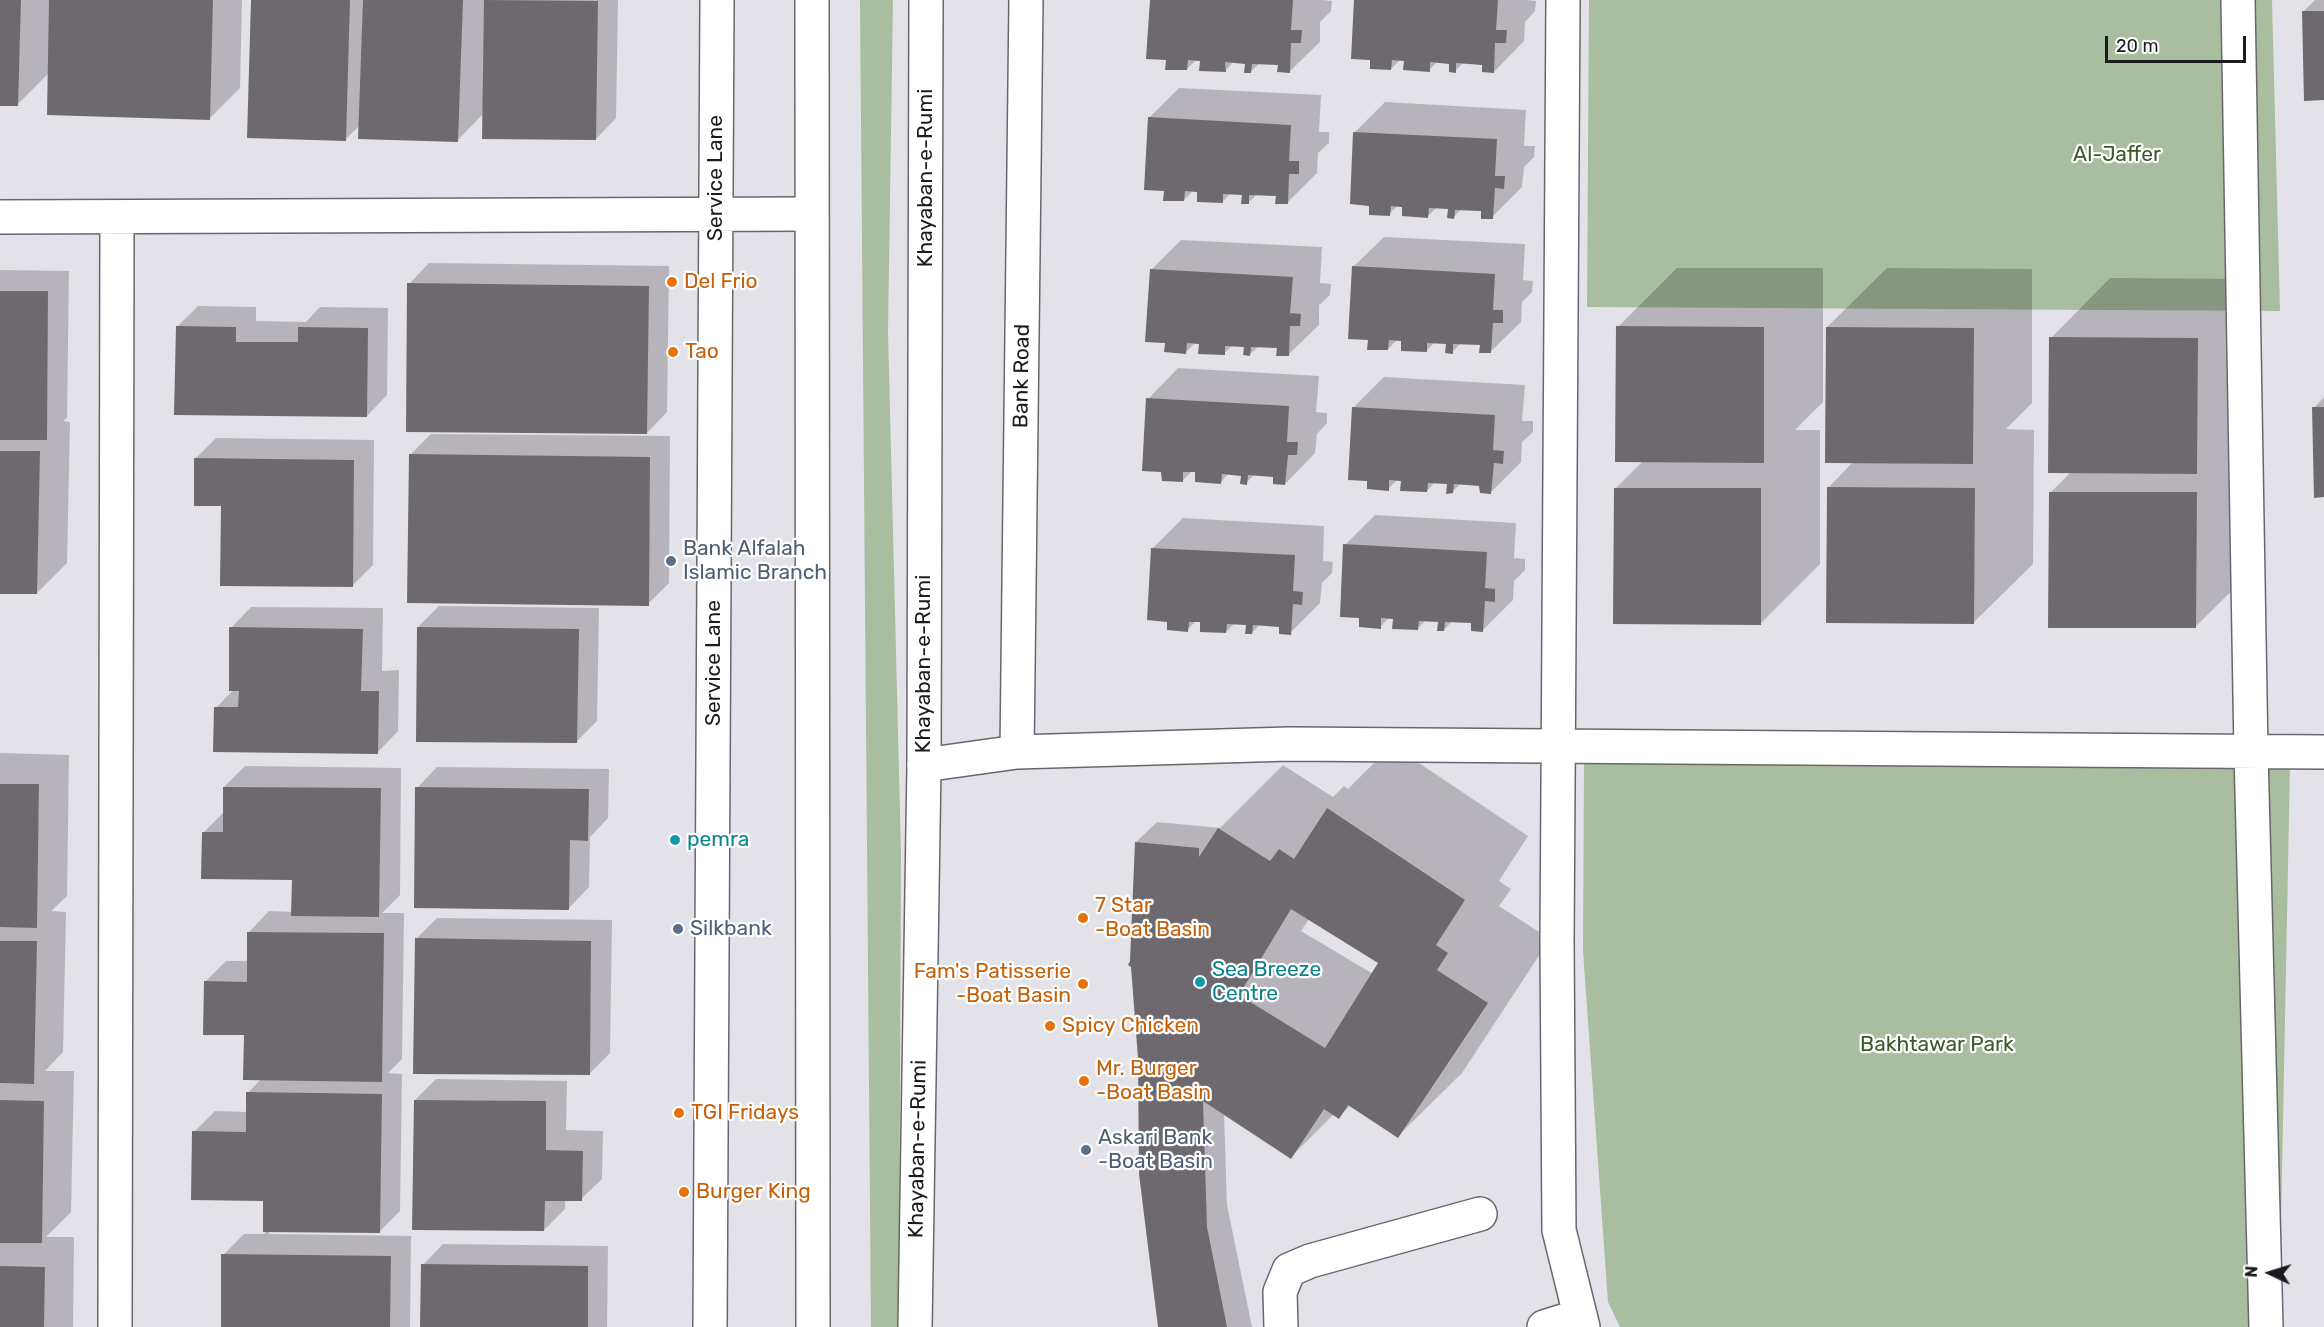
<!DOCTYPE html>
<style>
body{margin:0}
#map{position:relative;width:2324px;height:1327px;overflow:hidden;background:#e4e2e9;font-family:Rubik,sans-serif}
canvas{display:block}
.north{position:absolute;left:2240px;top:1243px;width:60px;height:60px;-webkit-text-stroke:4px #fff;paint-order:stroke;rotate:274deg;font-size:16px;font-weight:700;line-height:24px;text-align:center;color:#1b1a1c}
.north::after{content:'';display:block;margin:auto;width:21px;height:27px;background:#1b1a1c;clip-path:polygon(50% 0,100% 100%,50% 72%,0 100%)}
.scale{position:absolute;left:2105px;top:36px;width:141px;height:27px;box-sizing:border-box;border:3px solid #1b1a1c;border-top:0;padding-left:8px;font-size:18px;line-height:21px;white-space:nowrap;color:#1b1a1c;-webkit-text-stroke:4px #fff;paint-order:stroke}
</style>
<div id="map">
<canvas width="2324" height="1327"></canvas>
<div class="north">N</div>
<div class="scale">20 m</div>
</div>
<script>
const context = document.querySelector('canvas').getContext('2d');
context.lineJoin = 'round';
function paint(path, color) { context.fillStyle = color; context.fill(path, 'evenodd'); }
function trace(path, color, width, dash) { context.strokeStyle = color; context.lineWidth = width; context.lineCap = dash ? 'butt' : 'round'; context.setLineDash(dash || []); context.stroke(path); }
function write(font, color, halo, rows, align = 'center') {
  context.font = font + ' Rubik,sans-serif'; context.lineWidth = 4.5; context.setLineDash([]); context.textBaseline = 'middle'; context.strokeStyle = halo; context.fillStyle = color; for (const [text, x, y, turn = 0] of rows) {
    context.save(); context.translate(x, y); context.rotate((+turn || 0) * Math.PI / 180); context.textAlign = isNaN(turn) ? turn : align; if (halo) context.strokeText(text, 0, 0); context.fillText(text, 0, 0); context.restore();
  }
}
paint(new Path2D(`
 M 860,0 L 893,0 L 888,331 L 901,853 L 899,1327 L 871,1327 Z
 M 1589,0 L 2272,0 L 2280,311 L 1587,307 Z
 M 1584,763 L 2290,763 L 2279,1327 L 1620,1327 L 1608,1302 L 1583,951 Z`), '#a9bd9f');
paint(new Path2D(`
 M 0,0 L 242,0 L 240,88 L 210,118 L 49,73 L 18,104 L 0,104 Z
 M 252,0 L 618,0 L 616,118 L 596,139 L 483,114 L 457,141 L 360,125 L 346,139 Z
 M 1151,0 L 1322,0 L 1332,1 L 1331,11 L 1320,22 L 1320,42 L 1289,72 L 1279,64 L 1260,63 L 1251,71 L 1247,62 L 1234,61 L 1225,71 L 1197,59 L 1187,69 L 1167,59 Z
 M 1356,0 L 1527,0 L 1536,1 L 1535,11 L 1525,22 L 1524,41 L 1494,72 L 1484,63 L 1464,62 L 1455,71 L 1451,62 L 1438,61 L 1429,70 L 1401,59 L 1391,69 L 1372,58 Z
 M 2315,0 L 2324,0 L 2324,99 L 2304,11 Z
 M 1179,88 L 1321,95 L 1319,132 L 1329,132 L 1329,143 L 1318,153 L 1317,173 L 1287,203 L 1277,195 L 1257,194 L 1248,203 L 1244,193 L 1231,193 L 1222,202 L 1193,191 L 1184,200 L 1165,190 L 1149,118 Z
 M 1385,102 L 1526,110 L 1524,146 L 1535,146 L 1534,157 L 1524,167 L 1522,187 L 1492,217 L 1483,209 L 1462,208 L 1454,217 L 1449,208 L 1437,207 L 1428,216 L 1399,205 L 1389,214 L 1371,204 L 1355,132 Z
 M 1384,237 L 1525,244 L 1523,280 L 1533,281 L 1532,292 L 1522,302 L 1521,322 L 1490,352 L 1481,344 L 1461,343 L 1452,352 L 1448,342 L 1435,342 L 1426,351 L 1402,339 L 1398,339 L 1388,349 L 1369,339 L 1353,267 Z
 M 1181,240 L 1322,247 L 1320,283 L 1331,284 L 1330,295 L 1319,305 L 1319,325 L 1288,355 L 1279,347 L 1259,346 L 1250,354 L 1246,345 L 1233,345 L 1224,353 L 1196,342 L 1186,352 L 1167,341 L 1151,270 Z
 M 429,263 L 669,266 L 667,412 L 647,433 L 409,284 Z
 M 1677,268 L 1823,268 L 1823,402 L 1795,430 L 1820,430 L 1820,564 L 1761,623 L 1615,489 L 1643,461 L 1618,327 Z
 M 1887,268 L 2032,269 L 2032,403 L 2006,429 L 2034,430 L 2033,564 L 1973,623 L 1828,488 L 1854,461 L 1827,327 Z
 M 0,270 L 69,271 L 67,418 L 63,421 L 70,422 L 67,563 L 37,593 L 0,592 Z
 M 2110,278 L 2256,279 L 2255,568 L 2195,627 L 2050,493 L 2071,472 L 2051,338 Z
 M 198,306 L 256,307 L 256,321 L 306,322 L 320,307 L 388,308 L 387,395 L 367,416 L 177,327 Z
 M 1178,368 L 1319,376 L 1316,412 L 1327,413 L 1327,423 L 1317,434 L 1315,453 L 1285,484 L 1275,476 L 1255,474 L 1246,483 L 1242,474 L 1229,473 L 1221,482 L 1192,471 L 1182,481 L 1148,399 Z
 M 1384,377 L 1525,385 L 1522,421 L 1533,421 L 1533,432 L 1522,442 L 1521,462 L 1491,492 L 1481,484 L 1461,483 L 1452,492 L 1448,483 L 1435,482 L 1427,491 L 1398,479 L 1388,489 L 1354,407 Z
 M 2324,397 L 2324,496 L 2314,408 Z
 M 431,434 L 670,436 L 669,583 L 648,604 L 410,455 Z
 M 216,438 L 374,440 L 373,565 L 352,586 L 223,505 L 195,459 Z
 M 1375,515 L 1516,523 L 1514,558 L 1525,559 L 1525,570 L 1514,581 L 1513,600 L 1483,630 L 1473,622 L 1452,621 L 1444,630 L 1439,621 L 1426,620 L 1418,628 L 1390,617 L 1380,627 L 1361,617 L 1345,545 Z
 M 1183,518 L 1324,526 L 1323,561 L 1333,562 L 1332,573 L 1322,583 L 1320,603 L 1290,633 L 1280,625 L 1260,624 L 1252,633 L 1247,624 L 1235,623 L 1226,632 L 1202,620 L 1197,620 L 1187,630 L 1153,548 Z
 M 439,606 L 599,608 L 597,721 L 576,742 L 418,627 Z
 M 251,607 L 383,608 L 382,671 L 399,670 L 398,731 L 378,752 L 216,708 L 234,689 L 231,628 Z
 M 1392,745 L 1528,836 L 1499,881 L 1511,889 L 1499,906 L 1550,939 L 1462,1073 L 1398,1136 L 1351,1105 L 1339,1117 L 1334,1114 L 1291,1157 L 1224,1113 L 1227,1205 L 1252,1327 L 1159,1327 L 1136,842 L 1157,822 L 1220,828 L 1283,765 L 1333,797 L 1344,786 L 1348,789 ZM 1309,919 L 1380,963 L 1373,974 L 1301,931 Z
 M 0,753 L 69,755 L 67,896 L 51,911 L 66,912 L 63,1052 L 45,1071 L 74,1071 L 71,1212 L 46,1237 L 74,1237 L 73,1327 L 0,1327 Z
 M 245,766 L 401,768 L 400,895 L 382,913 L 404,913 L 402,1059 L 388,1073 L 402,1074 L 400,1211 L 379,1232 L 269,1231 L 269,1234 L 411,1236 L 410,1327 L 222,1327 L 223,1255 L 244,1234 L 265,1234 L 264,1199 L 194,1132 L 215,1111 L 247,1112 L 248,1093 L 261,1079 L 245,1034 L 205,982 L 226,961 L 248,961 L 249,932 L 269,911 L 293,912 L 294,878 L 204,832 L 224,812 L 224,787 Z
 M 437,767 L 609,769 L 608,818 L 590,837 L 589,887 L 569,908 L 417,788 Z
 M 437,918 L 612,920 L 610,1053 L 589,1074 L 416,939 Z
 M 436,1079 L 567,1081 L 566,1130 L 603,1131 L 602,1179 L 581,1199 L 565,1199 L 565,1209 L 544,1230 L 415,1100 Z
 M 443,1244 L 608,1246 L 607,1327 L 422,1327 L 423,1265 Z`), '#0003');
paint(new Path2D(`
 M 0,0 L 21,0 L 18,106 L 0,106 Z
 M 49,0 L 213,0 L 210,120 L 47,115 Z
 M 251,0 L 350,0 L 346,141 L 247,138 Z
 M 363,0 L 463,0 L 458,142 L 358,139 Z
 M 484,0 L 598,1 L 596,140 L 482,139 Z
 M 1150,0 L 1293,0 L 1291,30 L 1302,30 L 1301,43 L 1291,43 L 1290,73 L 1277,72 L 1278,65 L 1252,64 L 1251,73 L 1244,73 L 1245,64 L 1225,62 L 1226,72 L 1199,71 L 1200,61 L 1188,60 L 1187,70 L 1165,70 L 1166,60 L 1146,59 Z
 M 1354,0 L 1498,0 L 1496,30 L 1507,30 L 1506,43 L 1495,43 L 1494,73 L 1482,72 L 1482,65 L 1456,63 L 1456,73 L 1449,72 L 1449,64 L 1430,62 L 1430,72 L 1403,70 L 1404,61 L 1392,60 L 1391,70 L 1370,69 L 1370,60 L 1351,59 Z
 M 2302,11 L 2324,11 L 2324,100 L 2304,101 Z
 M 1148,117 L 1291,125 L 1289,161 L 1299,161 L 1299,174 L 1289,174 L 1288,204 L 1275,204 L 1276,196 L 1249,195 L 1249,204 L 1241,204 L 1242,195 L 1223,194 L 1223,203 L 1197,202 L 1197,192 L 1185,191 L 1184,201 L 1163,201 L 1164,191 L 1144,190 Z
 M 1353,132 L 1497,139 L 1495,176 L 1505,176 L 1504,189 L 1495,188 L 1493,219 L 1481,219 L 1481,211 L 1455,210 L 1454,219 L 1447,218 L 1448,209 L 1429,208 L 1428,218 L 1402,216 L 1402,207 L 1391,206 L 1390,216 L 1369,215 L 1369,206 L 1350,204 Z
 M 1352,266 L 1495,274 L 1493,310 L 1503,310 L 1503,323 L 1493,323 L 1491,353 L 1479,353 L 1480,345 L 1453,344 L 1453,354 L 1445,353 L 1446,344 L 1427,343 L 1427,352 L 1401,351 L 1401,341 L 1389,340 L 1388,350 L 1367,350 L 1368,340 L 1348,339 Z
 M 1150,269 L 1293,277 L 1290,313 L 1301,314 L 1300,326 L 1290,326 L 1289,356 L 1276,356 L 1277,348 L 1251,347 L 1250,356 L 1243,355 L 1244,347 L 1225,346 L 1225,355 L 1198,354 L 1199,344 L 1187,343 L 1186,354 L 1164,352 L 1165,343 L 1145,342 Z
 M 407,283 L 649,286 L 647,434 L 406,432 Z
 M 0,291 L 48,291 L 47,440 L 0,440 Z
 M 176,326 L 236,327 L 236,342 L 298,342 L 298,327 L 368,328 L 367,417 L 174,415 Z
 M 1616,326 L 1764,327 L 1764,463 L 1615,462 Z
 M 1826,327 L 1974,328 L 1973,464 L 1825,463 Z
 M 2049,337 L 2198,338 L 2197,474 L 2048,473 Z
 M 1146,398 L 1289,406 L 1287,442 L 1298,442 L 1297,455 L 1288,455 L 1285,485 L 1273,484 L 1273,477 L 1248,475 L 1247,485 L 1240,484 L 1241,476 L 1222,474 L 1221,484 L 1195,482 L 1195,472 L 1183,472 L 1183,482 L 1162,481 L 1161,472 L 1142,471 Z
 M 1352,407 L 1495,415 L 1493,450 L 1504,451 L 1503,464 L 1494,463 L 1491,494 L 1480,493 L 1479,486 L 1454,484 L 1453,493 L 1446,494 L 1447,484 L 1428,483 L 1427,492 L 1400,491 L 1401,481 L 1389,480 L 1389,491 L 1367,489 L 1367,481 L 1348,480 Z
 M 2312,407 L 2324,407 L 2324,497 L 2314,498 Z
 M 0,451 L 40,451 L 37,594 L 0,594 Z
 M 409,454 L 650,457 L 649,606 L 407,603 Z
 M 194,458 L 354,460 L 353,587 L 220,586 L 221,506 L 194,506 Z
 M 1827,487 L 1975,488 L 1974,624 L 1826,623 Z
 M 1614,488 L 1761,488 L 1761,625 L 1613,624 Z
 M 2049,492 L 2197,492 L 2196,628 L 2048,628 Z
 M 1343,544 L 1487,552 L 1485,588 L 1495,589 L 1495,602 L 1485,601 L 1483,632 L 1471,631 L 1471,623 L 1445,622 L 1444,631 L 1437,631 L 1438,622 L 1419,621 L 1418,630 L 1392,629 L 1393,619 L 1381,618 L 1381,629 L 1359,627 L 1359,618 L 1340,617 Z
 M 1151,548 L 1295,555 L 1293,591 L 1303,592 L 1302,605 L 1293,604 L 1291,635 L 1279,634 L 1279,627 L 1253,625 L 1252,634 L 1245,634 L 1246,625 L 1227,624 L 1226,633 L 1200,632 L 1200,622 L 1189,622 L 1188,632 L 1167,630 L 1167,622 L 1147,620 Z
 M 229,627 L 363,629 L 361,691 L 379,691 L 378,754 L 213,752 L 214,707 L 238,707 L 239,691 L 229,691 Z
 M 417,627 L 579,629 L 577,743 L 416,742 Z
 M 0,784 L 39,784 L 37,928 L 0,927 Z
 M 223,787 L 381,788 L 379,917 L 291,916 L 292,880 L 201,879 L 202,832 L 223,832 Z
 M 415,787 L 589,789 L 588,841 L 570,840 L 569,910 L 414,908 Z
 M 1327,808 L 1465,900 L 1436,945 L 1448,953 L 1437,970 L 1488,1003 L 1398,1138 L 1348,1105 L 1339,1119 L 1324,1109 L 1291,1159 L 1203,1101 L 1207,1227 L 1227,1327 L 1158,1327 L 1139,1174 L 1138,1058 L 1131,967 L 1128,965 L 1130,961 L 1135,842 L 1199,848 L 1199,857 L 1218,828 L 1270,861 L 1279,849 L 1294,859 ZM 1291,909 L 1378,963 L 1325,1048 L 1239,995 Z
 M 247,932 L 384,933 L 382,1082 L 243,1080 L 244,1035 L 203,1035 L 204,981 L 247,982 Z
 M 415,938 L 591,941 L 590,1075 L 413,1074 Z
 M 0,941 L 37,941 L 34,1084 L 0,1083 Z
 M 246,1092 L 382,1094 L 380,1233 L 263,1232 L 263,1201 L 191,1200 L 192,1131 L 246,1132 Z
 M 0,1100 L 44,1101 L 42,1243 L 0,1243 Z
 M 414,1100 L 546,1101 L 546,1150 L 583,1151 L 582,1201 L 545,1201 L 544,1231 L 412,1230 Z
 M 221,1254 L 391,1256 L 390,1327 L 221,1327 Z
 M 421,1264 L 588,1266 L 588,1327 L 420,1327 Z
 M 0,1266 L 45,1267 L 44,1327 L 0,1327 Z`), '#6e696e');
const minor = new Path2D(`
 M 1563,0 L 1557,941 L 1559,1230 L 1583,1327
 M 2238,0 L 2251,753 L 2266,1327
 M 0,217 L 811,214
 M 1017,752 L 1026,0
 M 924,765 L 1017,752 L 1289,744 L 2324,752
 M 115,1327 L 117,217
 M 710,1327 L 717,0
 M 1281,1327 L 1280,1292 L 1289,1270 L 1310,1261 L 1480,1214
 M 1544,1327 L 1579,1316`);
const major = new Path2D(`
 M 812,0 L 813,1327
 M 915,1327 L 924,765 L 926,0`);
trace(minor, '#69676d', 36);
trace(major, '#69676d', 36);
trace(minor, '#fff', 33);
trace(major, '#fff', 33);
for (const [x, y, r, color] of [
 [672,282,6,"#e8710a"],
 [673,352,6,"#e8710a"],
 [671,561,6,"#5c6f8a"],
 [675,840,6,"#0f9aa8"],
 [1083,918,6,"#e8710a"],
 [678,929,6,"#5c6f8a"],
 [1200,982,6,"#0f9aa8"],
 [1083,984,6,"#e8710a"],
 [1050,1026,6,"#e8710a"],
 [1084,1081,6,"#e8710a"],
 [679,1113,6,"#e8710a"],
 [1086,1150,6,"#5c6f8a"],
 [684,1192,6,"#e8710a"]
]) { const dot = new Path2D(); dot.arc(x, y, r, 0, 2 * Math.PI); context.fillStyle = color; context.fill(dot); trace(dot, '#fff', 2); }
write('21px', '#3b5a27', '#fff', [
 ["Al-Jaffer",2117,155],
 ["Bakhtawar Park",1937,1045]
]);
write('21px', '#1b1a1c', '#fff', [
 ["Service Lane",716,178,-90],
 ["Khayaban-e-Rumi",926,178,-90],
 ["Bank Road",1022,376,-89],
 ["Service Lane",714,663,-90],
 ["Khayaban-e-Rumi",924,664,-90],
 ["Khayaban-e-Rumi",918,1149,-89]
]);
write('21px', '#c56008', '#fff', [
 ["Del Frio",684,282],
 ["Tao",685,352],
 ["7 Star",1095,906],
 ["-Boat Basin",1095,930],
 ["Fam's Patisserie",1071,972,"right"],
 ["-Boat Basin",1071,996,"right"],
 ["Spicy Chicken",1062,1026],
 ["Mr. Burger",1096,1069],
 ["-Boat Basin",1096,1093],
 ["TGI Fridays",691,1113],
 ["Burger King",696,1192]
], 'left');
write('21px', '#4e5e75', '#fff', [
 ["Bank Alfalah",683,549],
 ["Islamic Branch",683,573],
 ["Silkbank",690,929],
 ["Askari Bank",1098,1138],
 ["-Boat Basin",1098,1162]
], 'left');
write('21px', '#0d838f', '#fff', [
 ["pemra",687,840],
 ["Sea Breeze",1212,970],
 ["Centre",1212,994]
], 'left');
</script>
